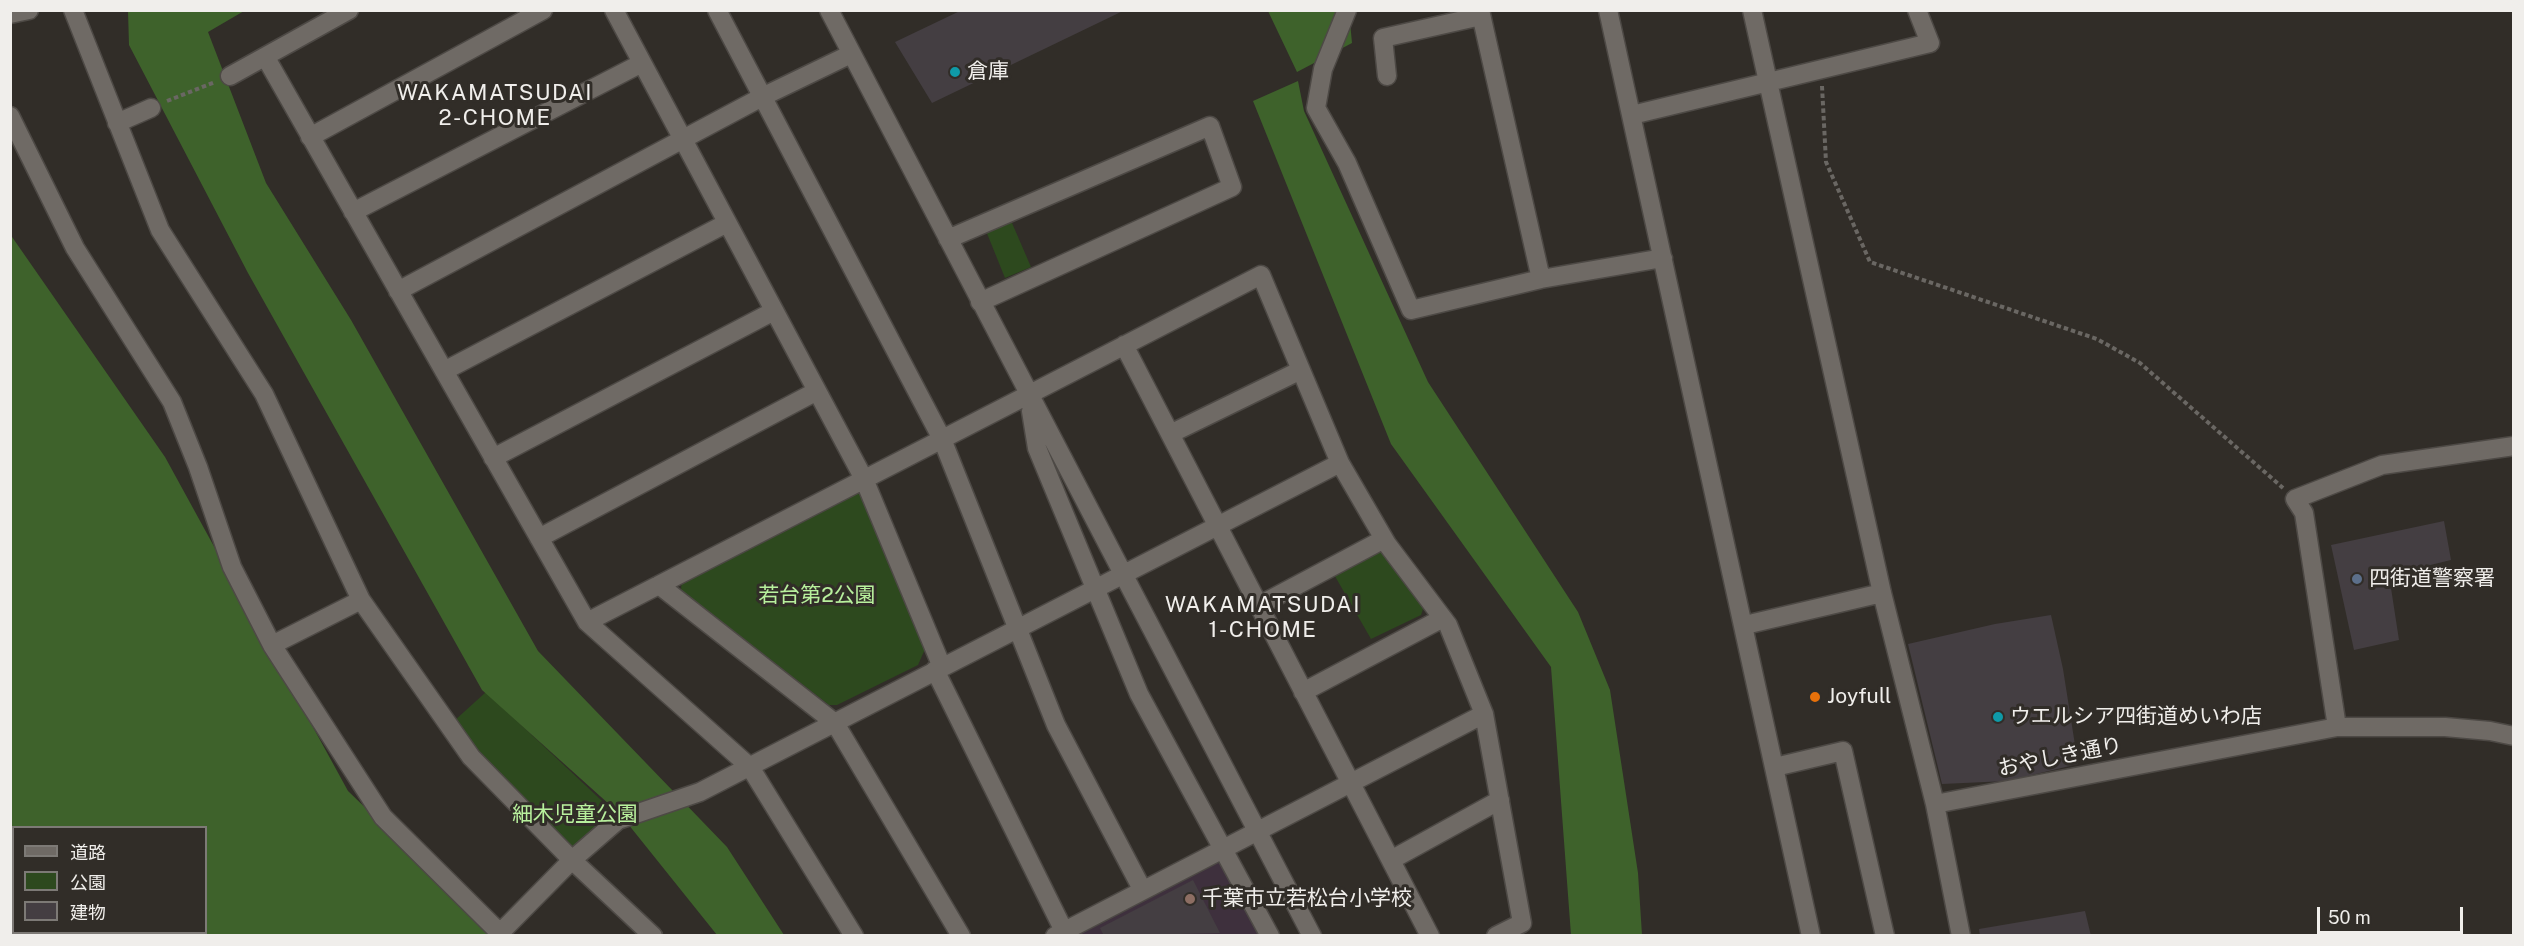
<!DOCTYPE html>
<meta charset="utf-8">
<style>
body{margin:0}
#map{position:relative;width:2524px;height:946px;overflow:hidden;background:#312d28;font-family:"Public Sans","Noto Sans JP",sans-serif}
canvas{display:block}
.frame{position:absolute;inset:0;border:12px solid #f0eeeb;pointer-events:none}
.legend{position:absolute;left:12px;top:826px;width:195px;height:108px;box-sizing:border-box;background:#312d28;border:2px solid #7d7a76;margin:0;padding:8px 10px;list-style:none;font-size:18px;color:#f0eeeb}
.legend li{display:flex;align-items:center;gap:12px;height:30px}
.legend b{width:30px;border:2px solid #7d7a76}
.scale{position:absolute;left:2317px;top:907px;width:146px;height:27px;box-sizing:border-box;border:3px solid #f0eeeb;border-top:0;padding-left:8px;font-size:18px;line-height:21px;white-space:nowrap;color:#f0eeeb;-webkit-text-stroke:4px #312d28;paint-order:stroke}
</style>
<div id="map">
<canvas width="2524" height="946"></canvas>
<div class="frame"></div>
<ul class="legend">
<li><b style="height:8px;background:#6f6a65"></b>道路</li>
<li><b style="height:16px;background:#2d491e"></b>公園</li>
<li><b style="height:16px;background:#443e42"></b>建物</li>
</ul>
<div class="scale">50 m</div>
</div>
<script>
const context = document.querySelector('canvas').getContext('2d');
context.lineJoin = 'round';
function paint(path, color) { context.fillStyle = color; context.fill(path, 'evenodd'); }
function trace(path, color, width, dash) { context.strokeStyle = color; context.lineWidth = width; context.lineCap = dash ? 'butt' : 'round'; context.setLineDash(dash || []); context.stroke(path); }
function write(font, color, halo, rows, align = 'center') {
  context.font = font + ' "Public Sans","Noto Sans JP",sans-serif'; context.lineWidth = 6; context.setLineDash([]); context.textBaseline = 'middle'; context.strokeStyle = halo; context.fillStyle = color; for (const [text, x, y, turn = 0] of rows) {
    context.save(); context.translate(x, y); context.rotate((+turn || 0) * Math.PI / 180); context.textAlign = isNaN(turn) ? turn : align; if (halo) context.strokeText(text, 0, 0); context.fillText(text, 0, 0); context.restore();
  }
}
paint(new Path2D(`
 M 1213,857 L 1228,862 L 1267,936 L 1062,936 Z`), '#3e303d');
paint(new Path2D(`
 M 1009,216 L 1031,267 L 1005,278 L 984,226 Z
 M 850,488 L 863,494 L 925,649 L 918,665 L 837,705 L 829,705 L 681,590 L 682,577 Z
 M 1374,548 L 1386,551 L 1424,606 L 1421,615 L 1371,639 L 1332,571 Z
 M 486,692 L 617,815 L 580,848 L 569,849 L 493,771 L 454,721 Z`), '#2d491e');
paint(new Path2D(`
 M 128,11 L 244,11 L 208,32 L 266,183 L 351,320 L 538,651 L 727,847 L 784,935 L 717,935 L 620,814 L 482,690 L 248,273 L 129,45 Z
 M 1268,11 L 1349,11 L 1352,43 L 1297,72 Z
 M 1298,81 L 1304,111 L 1428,382 L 1578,612 L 1610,690 L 1638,873 L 1642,935 L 1571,935 L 1551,667 L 1391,444 L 1253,101 Z
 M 10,234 L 165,457 L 348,791 L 497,935 L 11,935 ZM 14,828 L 206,828 L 206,932 L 14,932 Z`), '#3e622b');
paint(new Path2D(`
 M 962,10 L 1125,10 L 932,103 L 895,42 Z
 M 2444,521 L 2451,560 L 2389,575 L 2399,640 L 2354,650 L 2331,545 Z
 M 2051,615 L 2063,669 L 2078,764 L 2007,781 L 1942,784 L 1908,644 L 1995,624 Z
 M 1193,880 L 1220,933 L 1104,936 L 1100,928 Z
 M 2085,911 L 2091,936 L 1980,936 L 1979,929 Z`), '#443e42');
const minor = new Path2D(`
 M 73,10 L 160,230 L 264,394 L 361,600 L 471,757 L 572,860 L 653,936
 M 614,10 L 864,479 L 942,667
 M 717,10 L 942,439 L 1056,725 L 1142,889
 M 829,10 L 1312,936
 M 1347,10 L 1323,69 L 1316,108 L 1347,163 L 1411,310 L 1541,279 L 1663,258
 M 1480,10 L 1541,279
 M 1608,10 L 1811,936
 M 1752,10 L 1882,593 L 1935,804 L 1961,936
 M 10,14 L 29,10
 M 266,58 L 587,622 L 750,767 L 854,936
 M 230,76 L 349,10
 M 1387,76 L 1383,38 L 1481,16
 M 1632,115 L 1930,43 L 1917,10
 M 10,116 L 75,248 L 172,402 L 198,467 L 232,567 L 272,645 L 383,817 L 503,936
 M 117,123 L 151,108
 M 310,137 L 543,10
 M 353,212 L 642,63
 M 948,239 L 1210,126 L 1232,187 L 980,302
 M 398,291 L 762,97 L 851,54
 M 1124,345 L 1430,936
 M 444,371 L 727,223
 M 1031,411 L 1037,448 L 1139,694 L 1270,936
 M 1170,434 L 1301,370
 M 493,458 L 774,311
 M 539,538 L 817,391
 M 659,585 L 835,723 L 961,936
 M 1258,606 L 1384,539
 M 587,622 L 1261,275 L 1340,463 L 1387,544 L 1448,625 L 1484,714 L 1522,923 L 1496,936
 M 1745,625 L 1882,593
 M 272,645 L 361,600
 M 935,670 L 1064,931
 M 1303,692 L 1443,618
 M 2337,727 L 2304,513 L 2295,499 L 2382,465 L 2514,446
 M 1775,767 L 1843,751 L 1885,936
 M 1935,804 L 2337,727 L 2445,727 L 2490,731 L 2514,736
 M 1391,860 L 1500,800
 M 500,933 L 572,860 L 618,820 L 700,792 L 1340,463
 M 1055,936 L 1484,714`);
trace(minor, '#4d4945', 21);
trace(new Path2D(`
 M 2514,29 L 2514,81
 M 1822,86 L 1826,162 L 1870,262 L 2097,339 L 2140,363 L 2283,488
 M 167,101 L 215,82`), '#6a6763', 4, [4.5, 3]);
trace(minor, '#6f6a65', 18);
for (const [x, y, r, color] of [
 [955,72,6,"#0f9aa8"],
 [2357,579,6,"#5c6f8a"],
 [1815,697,6,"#e8710a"],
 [1998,717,6,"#0f9aa8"],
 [1190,899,6,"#8d6e63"]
]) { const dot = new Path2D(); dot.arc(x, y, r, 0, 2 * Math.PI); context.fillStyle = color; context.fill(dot); trace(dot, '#312d28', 2); }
write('21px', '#f0eeeb', '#312d28', [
 ["倉庫",967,72],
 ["四街道警察署",2369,579],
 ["Joyfull",1827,697],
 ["ウエルシア四街道めいわ店",2010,717],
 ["千葉市立若松台小学校",1202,899]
], 'left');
write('21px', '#b8f09d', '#312d28', [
 ["若台第2公園",817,596],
 ["細木児童公園",575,815]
]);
write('21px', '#f0eeeb', '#312d28', [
 ["おやしき通り",2060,757,-11]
]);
context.letterSpacing = '1.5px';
write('22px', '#f0eeeb', '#312d28', [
 ["WAKAMATSUDAI",495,93],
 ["2-CHOME",495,118],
 ["WAKAMATSUDAI",1263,605],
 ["1-CHOME",1263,630]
]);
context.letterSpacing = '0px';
</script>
